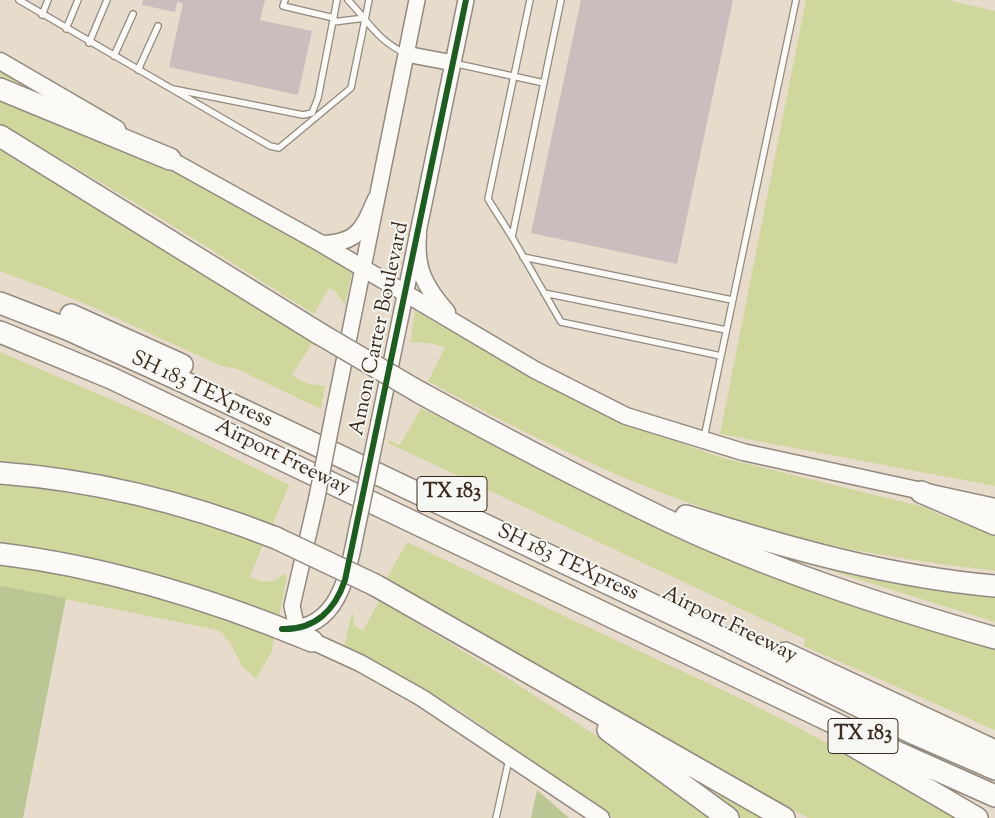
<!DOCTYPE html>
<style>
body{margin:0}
canvas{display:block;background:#e7dbcb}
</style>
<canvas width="995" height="818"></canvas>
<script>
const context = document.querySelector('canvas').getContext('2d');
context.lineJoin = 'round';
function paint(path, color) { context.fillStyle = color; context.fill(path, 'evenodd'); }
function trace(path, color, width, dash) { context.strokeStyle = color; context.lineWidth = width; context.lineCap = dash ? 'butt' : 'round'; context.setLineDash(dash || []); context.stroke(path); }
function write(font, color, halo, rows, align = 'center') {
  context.font = font + ' "Sorts Mill Goudy",serif'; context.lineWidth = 4; context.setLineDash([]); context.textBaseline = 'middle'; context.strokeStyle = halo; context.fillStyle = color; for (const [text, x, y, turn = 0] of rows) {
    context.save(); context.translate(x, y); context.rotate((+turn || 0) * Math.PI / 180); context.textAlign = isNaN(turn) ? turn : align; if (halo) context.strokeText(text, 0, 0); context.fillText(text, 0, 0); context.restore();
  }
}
paint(new Path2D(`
 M 806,0 L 947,0 L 995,11 L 995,486 L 720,434 Z
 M 0,68 L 36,90 L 36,93 L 0,80 Z
 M 0,94 L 100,135 L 179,173 L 352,272 L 345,305 L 336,292 L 329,288 L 314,314 L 154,214 L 0,123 Z
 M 0,146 L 312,343 L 292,375 L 308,384 L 325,386 L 321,409 L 237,369 L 219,365 L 79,301 L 0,271 Z
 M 415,311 L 538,381 L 633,426 L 723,458 L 928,508 L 935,513 L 995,533 L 995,571 C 934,563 872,555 812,541 C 676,507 550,448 428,381 L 445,348 L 430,343 L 410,342 Z
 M 0,352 L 152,417 L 289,485 L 272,526 C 247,517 222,506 196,499 C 132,480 67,468 0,462 Z
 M 421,408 L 578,489 L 673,531 L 995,643 L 995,730 L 804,646 L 805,639 L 388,443 L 389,440 L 400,445 Z
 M 0,483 C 53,489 106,496 158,510 C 194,519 228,532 263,545 L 250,576 C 263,585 275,583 285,573 L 287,578 L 279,616 L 276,618 L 0,542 Z
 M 407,542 L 752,704 L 816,737 L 958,818 L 808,818 L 385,581 Z
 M 0,562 L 95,581 L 176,601 L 274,634 L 272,651 L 256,679 L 242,666 L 229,641 L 218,630 L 0,586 Z
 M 831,566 L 995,595 L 995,622 L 841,574 L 830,570 Z
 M 379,601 C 494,668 606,738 712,818 L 613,818 L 461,711 L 387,669 L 344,648 L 351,616 L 353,613 L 354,625 L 363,631 Z
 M 720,793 L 764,818 L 741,818 L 717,798 Z`), '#d0d79d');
paint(new Path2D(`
 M 0,586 L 66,598 L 23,818 L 0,818 Z
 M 537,790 L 569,818 L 531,818 Z`), '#bac795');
paint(new Path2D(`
 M 143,0 L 265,0 L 260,20 L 312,31 L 298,95 L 169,67 L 183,3 L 177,2 L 175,12 L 142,5 Z
 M 581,0 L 733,0 L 677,264 L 531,233 Z`), '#cabdbe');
const service = new Path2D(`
 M 19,0 L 270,146 L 279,148 L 351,88 L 369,0
 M 285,0 L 283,6 L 334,18
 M 348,0 C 370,23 376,39 406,54
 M 561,0 L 512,237 L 561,322 L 721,356 L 704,438
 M 42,15 L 48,0
 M 333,22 L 365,18
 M 66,29 L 78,0
 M 89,43 L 107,0
 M 114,56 L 133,14
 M 453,63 L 544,83
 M 138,70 L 158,26
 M 173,89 L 303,115 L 312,113 L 318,98 L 337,0
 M 512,237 L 488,199 L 530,0
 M 523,257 L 732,300
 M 544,293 L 726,330
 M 721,356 L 796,0
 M 496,818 L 509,759`);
const tertiary = new Path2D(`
 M 406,54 L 453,63
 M 333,416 L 417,0
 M 376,436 L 466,0
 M 289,629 C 345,626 349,562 359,519
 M 308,638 L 296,624 L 292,606 L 317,497`);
const secondary = new Path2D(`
 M 0,61 L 117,129
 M 160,154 L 322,244 L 535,370 L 626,416 L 743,452 L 995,507
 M 418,235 C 415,269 425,287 447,312
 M 322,244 C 358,243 363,229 376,199
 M 312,641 L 360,663 L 422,698 L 601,818`);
const motorway = new Path2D(`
 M 0,89 L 170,159
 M 0,136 L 320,334
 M 0,303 L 67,329 L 184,382 L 708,631 L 915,734 L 995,769
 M 71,315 L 182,365
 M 0,332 L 111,378 L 874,742 L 995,796
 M 419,392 C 499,436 581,479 664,519 C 769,569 883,606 995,638
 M 0,473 C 96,480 187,503 276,538
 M 921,492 L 995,524
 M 686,516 C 787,548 890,577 995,586
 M 0,554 C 107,567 213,600 312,641
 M 375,585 L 784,818
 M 785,653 L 995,751
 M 608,730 L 728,818
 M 850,744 L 977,818`);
trace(service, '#92897f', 8);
trace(tertiary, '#92897f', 18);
trace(secondary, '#92897f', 19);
trace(motorway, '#92897f', 24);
trace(service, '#fbfaf7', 5.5);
trace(tertiary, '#fbfaf7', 15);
trace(secondary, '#fbfaf7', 16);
trace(motorway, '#fbfaf7', 21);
const tertiaryBridge = new Path2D(`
 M 317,497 L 333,416
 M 359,519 L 376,436`);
const motorwayBridge = new Path2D(`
 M 320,334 L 419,392
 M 276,538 L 375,585`);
trace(tertiaryBridge, '#92897f', 18, []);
trace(motorwayBridge, '#92897f', 24, []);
trace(tertiaryBridge, '#fbfaf7', 15);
trace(motorwayBridge, '#fbfaf7', 21);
trace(new Path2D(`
 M 282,629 C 315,630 335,610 345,580 L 466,0`), '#1b5e20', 6);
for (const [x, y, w] of [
 [452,494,70],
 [863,736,70]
]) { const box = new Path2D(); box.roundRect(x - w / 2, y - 17.5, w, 35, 4); context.fillStyle = '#f6f6f2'; context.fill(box); trace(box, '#3b2a1e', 1); }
write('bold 20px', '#3b2a1e', null, [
 ["TX 183",452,494],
 ["TX 183",863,736]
]);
write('21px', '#3b2a1e', '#f6f6f2', [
 ["Amon Carter Boulevard",381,329,-78],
 ["SH 183 TEXpress",201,391,25],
 ["Airport Freeway",282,459,26],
 ["SH 183 TEXpress",567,564,25],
 ["Airport Freeway",729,626,26]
]);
</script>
